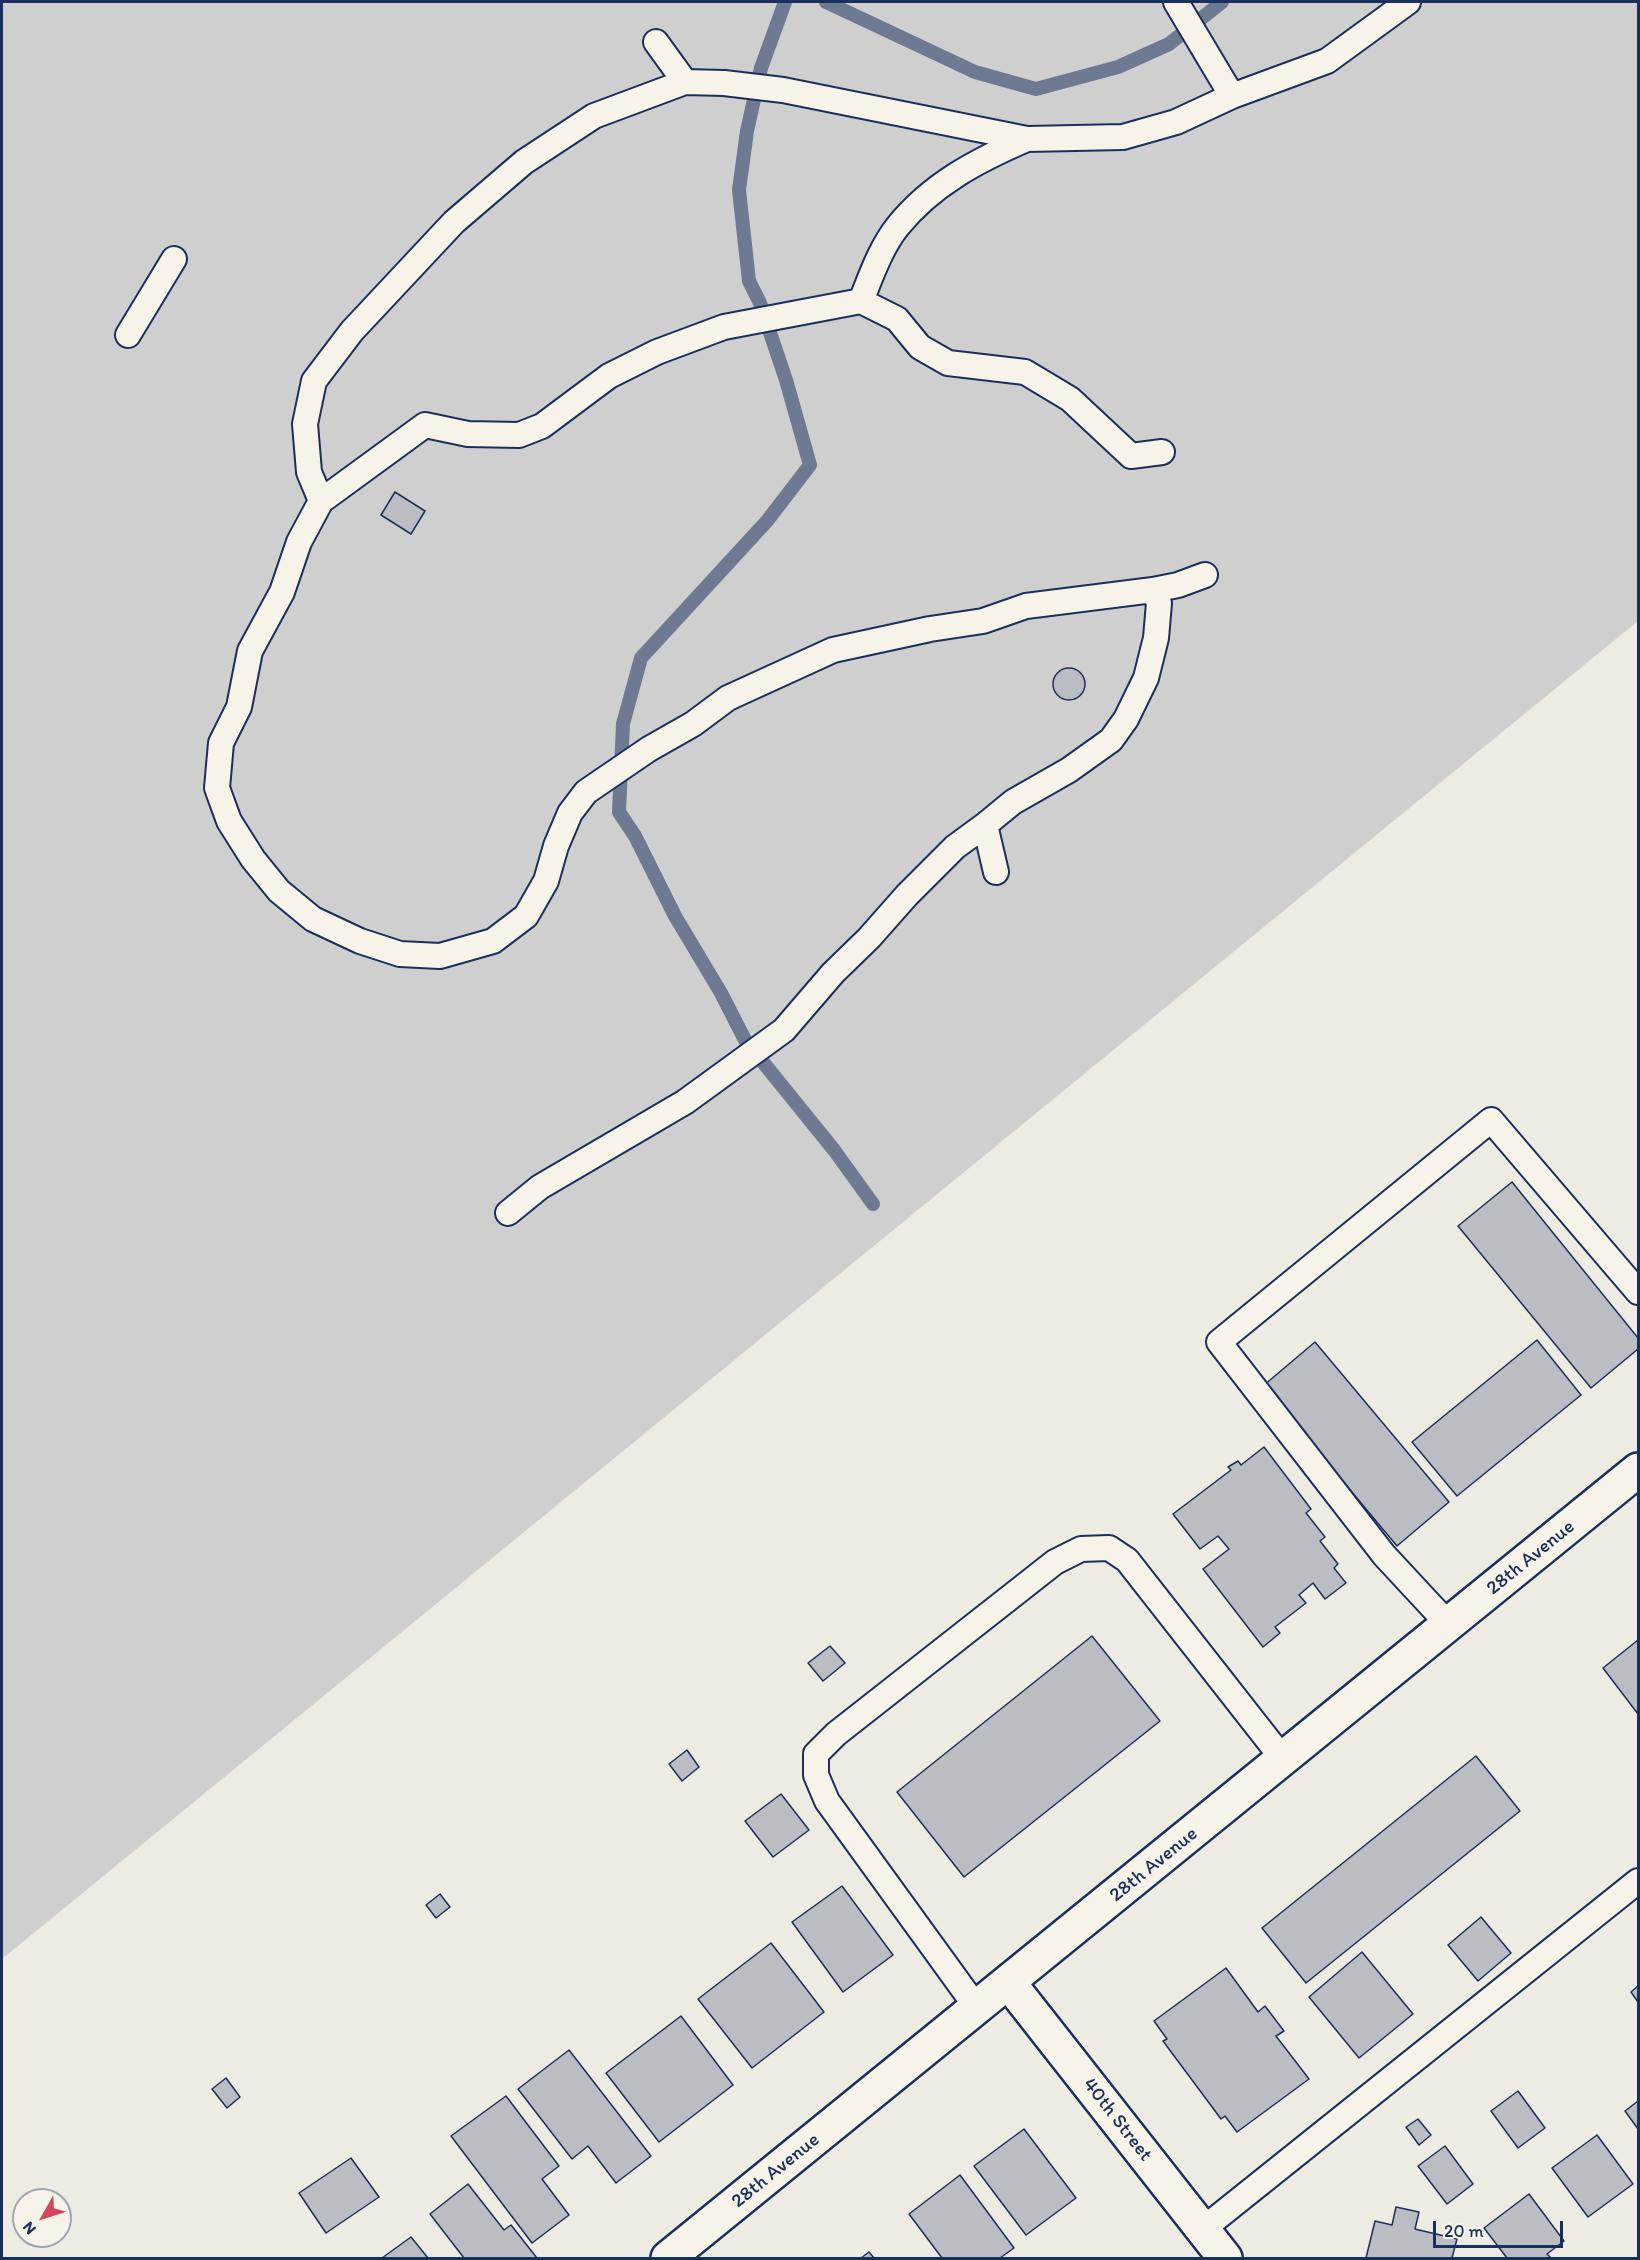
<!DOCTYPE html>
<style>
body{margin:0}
#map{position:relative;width:1640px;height:2260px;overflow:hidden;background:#eeebe2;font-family:Itim,sans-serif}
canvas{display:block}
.frame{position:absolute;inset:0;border:3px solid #1b2f5e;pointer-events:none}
.north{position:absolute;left:12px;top:2188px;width:60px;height:60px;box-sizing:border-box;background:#f7f3e8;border:2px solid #9fa5b1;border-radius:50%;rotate:231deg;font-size:16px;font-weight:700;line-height:24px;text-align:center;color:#1b2f5e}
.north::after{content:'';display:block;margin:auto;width:21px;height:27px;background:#d1495b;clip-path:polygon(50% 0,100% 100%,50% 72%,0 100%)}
.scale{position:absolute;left:1433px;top:2221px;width:130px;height:27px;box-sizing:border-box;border:3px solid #1b2f5e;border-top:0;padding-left:8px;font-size:18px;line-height:21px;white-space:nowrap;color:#1b2f5e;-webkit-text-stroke:4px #f7f3e8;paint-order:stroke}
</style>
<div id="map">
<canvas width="1640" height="2260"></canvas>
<div class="frame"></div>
<div class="north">N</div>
<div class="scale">20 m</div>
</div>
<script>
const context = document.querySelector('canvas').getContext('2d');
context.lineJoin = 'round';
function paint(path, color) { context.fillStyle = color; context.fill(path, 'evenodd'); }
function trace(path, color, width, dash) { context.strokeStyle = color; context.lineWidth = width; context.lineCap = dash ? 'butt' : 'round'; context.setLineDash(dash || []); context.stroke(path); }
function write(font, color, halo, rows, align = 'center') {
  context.font = font + ' Itim,sans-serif'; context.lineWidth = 4.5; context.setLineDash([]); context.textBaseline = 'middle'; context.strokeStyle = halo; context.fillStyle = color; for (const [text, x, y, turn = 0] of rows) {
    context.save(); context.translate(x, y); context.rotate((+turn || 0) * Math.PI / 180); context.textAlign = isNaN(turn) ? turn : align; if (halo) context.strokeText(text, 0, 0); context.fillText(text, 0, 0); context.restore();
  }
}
paint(new Path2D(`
 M 2,2 L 1638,2 L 1638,621 L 2,1959 Z`), '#cfcfcf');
trace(new Path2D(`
 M 785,2 L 761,68 L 747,131 L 739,190 L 749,281 L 760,303 L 786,380 L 810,465 L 767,521 L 641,658 L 623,724 L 619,812 L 635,836 L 675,916 L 721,993 L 745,1040 L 834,1150 L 873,1204
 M 826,2 L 975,72 L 1036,89 L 1118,67 L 1169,44 L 1222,2`), '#6e7992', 14);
const building = new Path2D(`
 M 395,492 L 425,511 L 411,534 L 381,515 Z
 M1053 684a16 16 0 1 1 32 0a16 16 0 1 1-32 0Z
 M 1512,1182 L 1638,1338 L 1638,1349 L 1591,1388 L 1458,1226 Z
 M 1537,1340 L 1581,1395 L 1457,1496 L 1412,1442 Z
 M 1315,1342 L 1449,1502 L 1397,1546 L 1263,1386 Z
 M 1264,1447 L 1311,1509 L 1306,1513 L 1325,1537 L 1320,1541 L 1338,1564 L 1334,1568 L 1346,1583 L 1325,1599 L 1313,1583 L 1299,1595 L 1306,1603 L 1275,1627 L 1280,1633 L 1263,1647 L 1203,1569 L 1229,1549 L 1218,1536 L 1200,1549 L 1173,1514 L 1231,1470 L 1228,1467 L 1238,1461 L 1241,1465 Z
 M 1092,1636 L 1160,1721 L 964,1877 L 897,1792 Z
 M 1638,1640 L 1638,1714 L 1603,1668 Z
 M 830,1646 L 845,1663 L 823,1681 L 808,1663 Z
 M 687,1750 L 699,1767 L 682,1781 L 669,1764 Z
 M 1476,1756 L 1520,1811 L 1306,1983 L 1262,1928 Z
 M 781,1794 L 809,1830 L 773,1857 L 745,1821 Z
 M 842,1886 L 893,1955 L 843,1992 L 792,1922 Z
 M 440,1894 L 450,1907 L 436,1918 L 426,1905 Z
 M 1481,1917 L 1511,1953 L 1478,1981 L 1448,1945 Z
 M 771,1943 L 824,2012 L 752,2068 L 698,1999 Z
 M 1362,1952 L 1413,2014 L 1359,2058 L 1309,1997 Z
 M 1226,1968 L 1258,2012 L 1265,2006 L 1284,2031 L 1276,2036 L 1309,2079 L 1237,2132 L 1225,2116 L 1221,2119 L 1163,2041 L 1167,2039 L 1154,2021 Z
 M 1638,1986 L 1638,2002 L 1631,1992 Z
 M 681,2016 L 733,2085 L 659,2142 L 606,2073 Z
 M 569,2050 L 651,2156 L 616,2183 L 588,2146 L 572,2159 L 518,2089 Z
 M 226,2078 L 240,2097 L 227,2108 L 212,2089 Z
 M 1518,2091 L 1545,2128 L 1518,2148 L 1491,2111 Z
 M 506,2096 L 559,2166 L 542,2179 L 569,2215 L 532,2243 L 451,2136 Z
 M 1638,2101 L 1638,2129 L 1625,2111 Z
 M 1418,2119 L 1431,2135 L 1419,2145 L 1406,2127 Z
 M 1024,2129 L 1076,2198 L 1026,2235 L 974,2166 Z
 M 1597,2135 L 1633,2184 L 1588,2217 L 1552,2168 Z
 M 1445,2146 L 1473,2184 L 1447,2204 L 1418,2166 Z
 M 351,2158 L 379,2197 L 326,2233 L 299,2193 Z
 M 960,2175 L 1014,2248 L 1000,2258 L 942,2258 L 909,2214 Z
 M 468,2184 L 504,2230 L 511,2225 L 537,2258 L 464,2258 L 430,2214 Z
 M 1529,2194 L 1564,2241 L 1547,2254 L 1551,2258 L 1507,2258 L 1484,2228 Z
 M 1396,2207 L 1419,2212 L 1415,2229 L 1457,2239 L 1452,2258 L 1366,2258 L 1375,2221 L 1392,2225 Z
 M 411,2237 L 428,2258 L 382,2258 Z
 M 869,2252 L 874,2258 L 861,2258 Z`);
paint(building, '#babdc2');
trace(building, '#1b2f5e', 1.5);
const service = new Path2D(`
 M 1176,2 L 1232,96
 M 656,42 L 685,82
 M 1027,139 C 978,160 932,184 898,226 C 881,247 871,276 861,301 L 897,319 L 920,347 L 948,363 L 1025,372 L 1070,399 L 1131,456 L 1162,452
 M 861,301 L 724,327 L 657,352 L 609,376 L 542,426 L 519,435 L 468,434 L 425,425 L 321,501 L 299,542 L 282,592 L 250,651 L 239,707 L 221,743 L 217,788 L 229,821 L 253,859 L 279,891 L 313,919 L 360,941 L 400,954 L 440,956 L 493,941 L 526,916 L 546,881 L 556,846 L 570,813 L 586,792 L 649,749 L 693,724 L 728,698 L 833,650 L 930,629 L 983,621 L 1026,606 L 1153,590 L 1159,603 L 1156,638 L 1146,678 L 1126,719 L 1111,740 L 1069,770 L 1013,802 L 985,825 L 996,872
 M 128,335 L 174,259
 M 321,501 L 309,472 L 305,424 L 314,381 L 352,331 L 454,222 L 524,162 L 594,116 L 685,82 L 724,83 L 783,90 L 1027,139 L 1123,137 L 1176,122 L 1232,96 L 1327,61 L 1408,2
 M 1153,590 L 1178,585 L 1205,575
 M 508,1213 L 540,1187 L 685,1102 L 784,1030 L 833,973 L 869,938 L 907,895 L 955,847 L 985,825
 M 1449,1625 L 1384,1555 L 1219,1342 L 1491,1120 L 1638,1292
 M 977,2008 L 827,1801 L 816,1775 L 816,1754 L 836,1734 L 1055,1562 L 1081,1549 L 1109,1548 L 1127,1560 L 1283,1759
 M 1203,2229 L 1638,1881`);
const minor = new Path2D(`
 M 1009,1983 L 1225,2258
 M 668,2258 L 1638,1470`);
trace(service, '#1b2f5e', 28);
trace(minor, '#1b2f5e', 38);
trace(service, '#f7f3e8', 24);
trace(minor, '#f7f3e8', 33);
write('20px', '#1b2f5e', '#f7f3e8', [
 ["28th Avenue",1531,1558,-39],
 ["28th Avenue",1154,1865,-39],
 ["40th Street",1117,2120,52],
 ["28th Avenue",776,2171,-39]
]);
</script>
